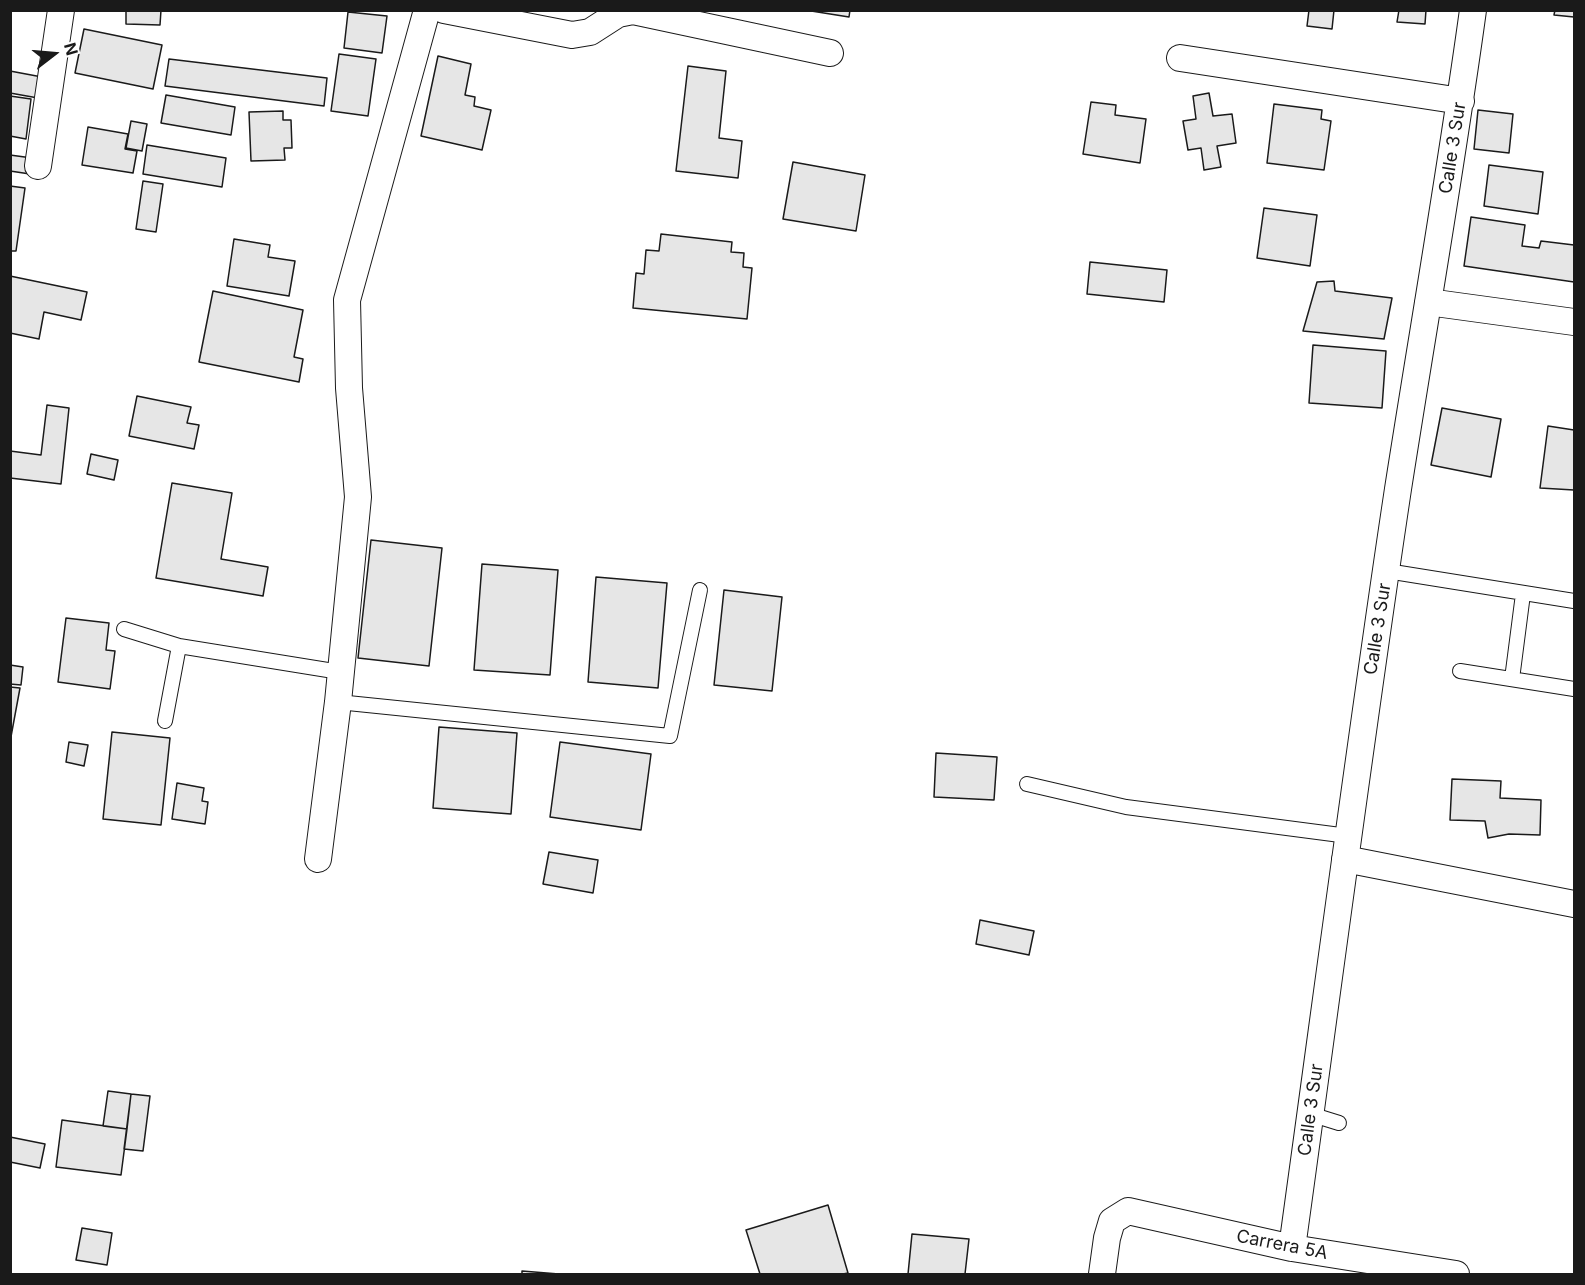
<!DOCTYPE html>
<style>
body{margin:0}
#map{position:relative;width:1585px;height:1285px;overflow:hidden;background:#fff;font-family:Inter,sans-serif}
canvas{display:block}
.frame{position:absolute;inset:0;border:12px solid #1a1a1a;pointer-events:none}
.north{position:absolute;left:24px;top:24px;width:60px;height:60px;-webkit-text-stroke:4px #fff;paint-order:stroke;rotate:74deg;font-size:16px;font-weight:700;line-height:24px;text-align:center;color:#1a1a1a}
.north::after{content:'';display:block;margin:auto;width:21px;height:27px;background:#1a1a1a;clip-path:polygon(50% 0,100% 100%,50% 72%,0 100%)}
</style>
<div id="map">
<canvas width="1585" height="1285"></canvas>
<div class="frame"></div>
<div class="north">N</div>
</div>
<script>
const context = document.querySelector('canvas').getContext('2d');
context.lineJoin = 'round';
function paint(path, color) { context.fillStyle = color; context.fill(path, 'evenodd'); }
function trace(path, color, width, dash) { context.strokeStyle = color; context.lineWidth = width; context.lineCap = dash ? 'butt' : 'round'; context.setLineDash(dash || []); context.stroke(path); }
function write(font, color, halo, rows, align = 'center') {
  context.font = font + ' Inter,sans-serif'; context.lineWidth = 4.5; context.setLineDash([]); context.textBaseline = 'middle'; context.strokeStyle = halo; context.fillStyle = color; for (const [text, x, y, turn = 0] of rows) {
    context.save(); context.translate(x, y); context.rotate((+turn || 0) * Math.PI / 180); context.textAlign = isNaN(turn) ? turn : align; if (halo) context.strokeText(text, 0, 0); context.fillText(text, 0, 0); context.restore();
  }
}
const building = new Path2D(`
 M 126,10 L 161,10 L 160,25 L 126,24 Z
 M 805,10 L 850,10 L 849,17 Z
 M 1309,10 L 1334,10 L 1332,29 L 1307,26 Z
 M 1399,10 L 1426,10 L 1425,24 L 1397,22 Z
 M 1555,10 L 1574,10 L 1574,17 L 1554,15 Z
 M 348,12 L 387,16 L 382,53 L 344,48 Z
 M 84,29 L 162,45 L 153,89 L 75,73 Z
 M 339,54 L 376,59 L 368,116 L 331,111 Z
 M 438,56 L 471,64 L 465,95 L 475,97 L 474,106 L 491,110 L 482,150 L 421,136 Z
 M 169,59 L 327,78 L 324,106 L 165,86 Z
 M 688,66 L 726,71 L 719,138 L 742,141 L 738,178 L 676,171 Z
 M 10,71 L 42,77 L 38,98 L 10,93 Z
 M 1209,93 L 1213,116 L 1232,114 L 1236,143 L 1217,146 L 1221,167 L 1204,170 L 1201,148 L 1188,150 L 1183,121 L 1196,119 L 1193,96 Z
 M 166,95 L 235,107 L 231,135 L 161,123 Z
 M 10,96 L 31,99 L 26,139 L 10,136 Z
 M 1091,102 L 1116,105 L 1115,115 L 1146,119 L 1140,163 L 1083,154 Z
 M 1274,104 L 1322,110 L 1321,119 L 1331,121 L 1324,170 L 1267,163 Z
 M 1478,110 L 1513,114 L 1509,153 L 1474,149 Z
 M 283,111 L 283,120 L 291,120 L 292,148 L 284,148 L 285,160 L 251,161 L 249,112 Z
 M 131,121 L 147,124 L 142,151 L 126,148 Z
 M 88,127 L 128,134 L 125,149 L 137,151 L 133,173 L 82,165 Z
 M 147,145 L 226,158 L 222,187 L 143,174 Z
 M 10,155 L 32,158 L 30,174 L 10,171 Z
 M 793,162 L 865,175 L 856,231 L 783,219 Z
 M 1489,165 L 1543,172 L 1538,214 L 1484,206 Z
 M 143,181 L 163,184 L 156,232 L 136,229 Z
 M 10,186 L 25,188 L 16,251 L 10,251 Z
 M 1264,208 L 1317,215 L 1310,266 L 1257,258 Z
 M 1471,217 L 1525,225 L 1522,246 L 1539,248 L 1541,241 L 1574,245 L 1574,282 L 1464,266 Z
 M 661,234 L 732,242 L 731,252 L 744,253 L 743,267 L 752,268 L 747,319 L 633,308 L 636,273 L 644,274 L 646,250 L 659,251 Z
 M 234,239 L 270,245 L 268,257 L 295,261 L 289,296 L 227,286 Z
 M 1090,262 L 1167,270 L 1164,302 L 1087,294 Z
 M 10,276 L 87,292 L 81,320 L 44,312 L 39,339 L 10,333 Z
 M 1334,281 L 1335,291 L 1392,298 L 1384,339 L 1303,331 L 1317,282 Z
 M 213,291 L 303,310 L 294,357 L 303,359 L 299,382 L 199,362 Z
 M 1313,345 L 1386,351 L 1382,408 L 1309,403 Z
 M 137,396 L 191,407 L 187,423 L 199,425 L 194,449 L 129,436 Z
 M 47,405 L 69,408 L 61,484 L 10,478 L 10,451 L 41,455 Z
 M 1442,408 L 1501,419 L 1491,477 L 1431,465 Z
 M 1548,426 L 1574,430 L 1574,490 L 1540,488 Z
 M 91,454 L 118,460 L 114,480 L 87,474 Z
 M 172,483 L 232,493 L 221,559 L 268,567 L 263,596 L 156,578 Z
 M 371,540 L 442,548 L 429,666 L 358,658 Z
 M 482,564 L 558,570 L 550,675 L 474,670 Z
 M 596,577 L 667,583 L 658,688 L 588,682 Z
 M 724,590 L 782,597 L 772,691 L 714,685 Z
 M 66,618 L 109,623 L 106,650 L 115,651 L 110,689 L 58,682 Z
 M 10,665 L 23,667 L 21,685 L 10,684 Z
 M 10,687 L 20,688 L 10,742 Z
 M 439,727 L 517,733 L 511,814 L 433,808 Z
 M 112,732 L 170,738 L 161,825 L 103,819 Z
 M 69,742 L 88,745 L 84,766 L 66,762 Z
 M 560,742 L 651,754 L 641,830 L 550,817 Z
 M 936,753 L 997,757 L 994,800 L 934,797 Z
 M 1452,779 L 1501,781 L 1500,798 L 1541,800 L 1540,835 L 1509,834 L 1488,838 L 1485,821 L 1450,820 Z
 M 177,783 L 204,788 L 202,801 L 208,802 L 205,824 L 172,819 Z
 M 549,852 L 598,860 L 593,893 L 543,884 Z
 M 980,920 L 1034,931 L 1029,955 L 976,944 Z
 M 108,1091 L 131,1094 L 127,1129 L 103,1126 Z
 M 131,1094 L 150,1096 L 143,1151 L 124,1149 Z
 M 62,1120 L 127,1129 L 121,1175 L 56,1167 Z
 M 10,1137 L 45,1144 L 40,1168 L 10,1162 Z
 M 828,1205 L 848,1273 L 843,1274 L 760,1274 L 746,1230 Z
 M 82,1228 L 112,1233 L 107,1265 L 76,1260 Z
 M 912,1234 L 969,1239 L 965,1274 L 908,1274 Z
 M 522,1271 L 559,1274 L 522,1274 Z`);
paint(building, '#e6e6e6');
trace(building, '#1a1a1a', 1.5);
const service = new Path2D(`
 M 1387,571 L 1574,601
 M 124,629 L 179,646 L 340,672
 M 1460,671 L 1574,689
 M 1512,679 L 1523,594
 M 338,702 L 670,736 L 700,590
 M 165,721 L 179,646
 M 1027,784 L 1126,807 L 1348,836
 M 1310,1114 L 1339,1123`);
const minor = new Path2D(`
 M 444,10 L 572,35 L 590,32 L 618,14 L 633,11 L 830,53
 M 1180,58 L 1461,101
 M 38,166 L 61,10
 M 1428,302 L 1574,322
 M 318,859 L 338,702 L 358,497 L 349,388 L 347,300 L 427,10
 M 1345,859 L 1574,904
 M 1292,1248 C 1327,995 1360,741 1398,489 C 1423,329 1451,170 1473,10
 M 1102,1274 L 1107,1238 L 1112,1221 L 1128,1211 L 1292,1248 L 1456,1274`);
trace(service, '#1a1a1a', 16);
trace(minor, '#1a1a1a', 28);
trace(service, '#fff', 14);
trace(minor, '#fff', 26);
write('18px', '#1a1a1a', '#fff', [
 ["Calle 3 Sur",1453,148,-81],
 ["Calle 3 Sur",1378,629,-81],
 ["Calle 3 Sur",1311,1110,-82],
 ["Carrera 5A",1282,1245,11]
]);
</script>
